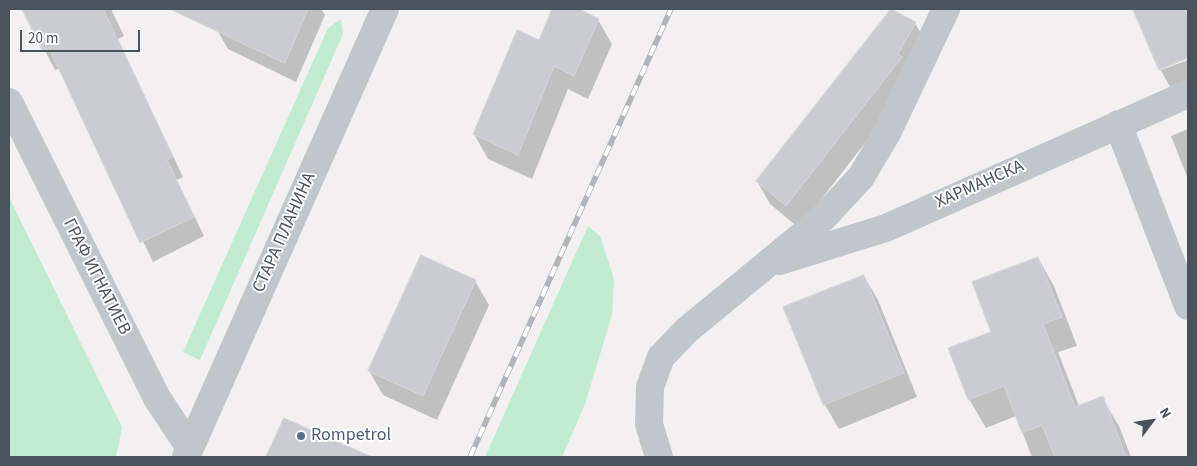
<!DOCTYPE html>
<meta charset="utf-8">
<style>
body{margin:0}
#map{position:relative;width:1197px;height:466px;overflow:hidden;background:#f2f0f0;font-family:"Source Sans 3",sans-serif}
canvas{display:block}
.frame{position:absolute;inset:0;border:10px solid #49535b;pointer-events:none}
.north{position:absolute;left:1127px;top:396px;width:50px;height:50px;-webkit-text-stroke:4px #fff;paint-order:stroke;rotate:59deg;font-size:14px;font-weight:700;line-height:20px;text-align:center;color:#49535b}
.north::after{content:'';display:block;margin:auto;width:18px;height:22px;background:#49535b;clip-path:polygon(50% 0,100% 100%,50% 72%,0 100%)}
.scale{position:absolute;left:20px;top:30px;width:120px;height:22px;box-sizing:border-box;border:2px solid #49535b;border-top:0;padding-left:6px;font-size:15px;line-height:18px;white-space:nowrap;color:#49535b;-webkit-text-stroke:4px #fff;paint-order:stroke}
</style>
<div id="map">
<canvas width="1197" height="466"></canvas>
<div class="frame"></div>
<div class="north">N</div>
<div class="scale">20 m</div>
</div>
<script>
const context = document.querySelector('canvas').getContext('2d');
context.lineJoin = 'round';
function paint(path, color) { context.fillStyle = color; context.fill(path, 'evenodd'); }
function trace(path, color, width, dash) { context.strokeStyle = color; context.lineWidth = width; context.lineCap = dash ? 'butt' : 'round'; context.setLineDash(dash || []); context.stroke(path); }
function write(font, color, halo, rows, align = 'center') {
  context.font = font + ' "Source Sans 3",sans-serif'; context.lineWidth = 4; context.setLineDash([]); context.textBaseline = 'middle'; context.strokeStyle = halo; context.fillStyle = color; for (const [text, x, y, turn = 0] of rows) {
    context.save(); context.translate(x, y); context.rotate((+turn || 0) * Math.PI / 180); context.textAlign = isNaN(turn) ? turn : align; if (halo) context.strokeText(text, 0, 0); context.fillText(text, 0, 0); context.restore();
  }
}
paint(new Path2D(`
 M 341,19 L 343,34 L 200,360 L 183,352 L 328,28 Z
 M 9,197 L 122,427 L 116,457 L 9,457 Z
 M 588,226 L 600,236 L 614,279 L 612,315 L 585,404 L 562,457 L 485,457 Z`), '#c2ecd1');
paint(new Path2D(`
 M 23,9 L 111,9 L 124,36 L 118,39 L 183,177 L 177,180 L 204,236 L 153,262 L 60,68 L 55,70 Z
 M 226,9 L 321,9 L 325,15 L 296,82 L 228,49 L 217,30 Z
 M 554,9 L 576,9 L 598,20 L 612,44 L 588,99 L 568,89 L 532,179 L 488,159 L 474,134 L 540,41 Z
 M 892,9 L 915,23 L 928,46 L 914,80 L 799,228 L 770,204 L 757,181 Z
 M 1134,9 L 1188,9 L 1188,57 L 1161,68 L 1161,70 L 1188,60 L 1188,86 L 1173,92 L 1160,69 Z
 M 1188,129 L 1188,179 L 1171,136 Z
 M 1038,258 L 1054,286 L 1077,346 L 1058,352 L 1079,406 L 1102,398 L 1119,426 L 1131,457 L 1032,457 L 1016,416 L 986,428 L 969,399 L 993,332 Z
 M 864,276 L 878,300 L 917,397 L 839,429 L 825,405 L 785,308 Z
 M 475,281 L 489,305 L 437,420 L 383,395 L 369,371 Z
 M 285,419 L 369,457 L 268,457 Z`), '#0003');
const building = new Path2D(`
 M 22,9 L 103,9 L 173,157 L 167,160 L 194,217 L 140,243 L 49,48 L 43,51 Z
 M 170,9 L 308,9 L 285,63 Z
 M 552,9 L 579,9 L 599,19 L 574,76 L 554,66 L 518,155 L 473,134 L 517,30 L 539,40 Z
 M 891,9 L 916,22 L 898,54 L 902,57 L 786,206 L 756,181 Z
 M 1133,9 L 1188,9 L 1188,58 L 1159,70 Z
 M 421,255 L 476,280 L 423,396 L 368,371 Z
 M 1038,257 L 1062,317 L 1043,324 L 1075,407 L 1103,396 L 1126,457 L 1055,457 L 1042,425 L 1022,433 L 1004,386 L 968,400 L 948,348 L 991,332 L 972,282 Z
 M 864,275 L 904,373 L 823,405 L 783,307 Z
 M 284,418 L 372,457 L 266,457 Z`);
paint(building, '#caccd2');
trace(building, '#d4d6da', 1);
trace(new Path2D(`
 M 9,102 L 157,398 L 190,448
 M 1118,124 L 1188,306
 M 780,261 L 886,228 L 1188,94
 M 186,457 L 385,9
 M 659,457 L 649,424 L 650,387 L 661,357 L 687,330 L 823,218 L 861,177 L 887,133 L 946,9`), '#bfc7cd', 28);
const rail = new Path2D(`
 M 470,457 L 671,9`);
trace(rail, '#b2b5b9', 5.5);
trace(rail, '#fff', 4, [11]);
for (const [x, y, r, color] of [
 [301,436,5,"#5c6f8a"]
]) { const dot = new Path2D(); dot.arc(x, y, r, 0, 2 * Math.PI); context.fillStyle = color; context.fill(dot); trace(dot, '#fff', 2); }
write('18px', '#49535b', '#fff', [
 ["ХАРМАНСКА",980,185,-24],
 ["СТАРА ПЛАНИНА",285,233,-66],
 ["ГРАФ ИГНАТИЕВ",96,277,63]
]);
write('18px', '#4e5e75', '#fff', [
 ["Rompetrol",311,436]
], 'left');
</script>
